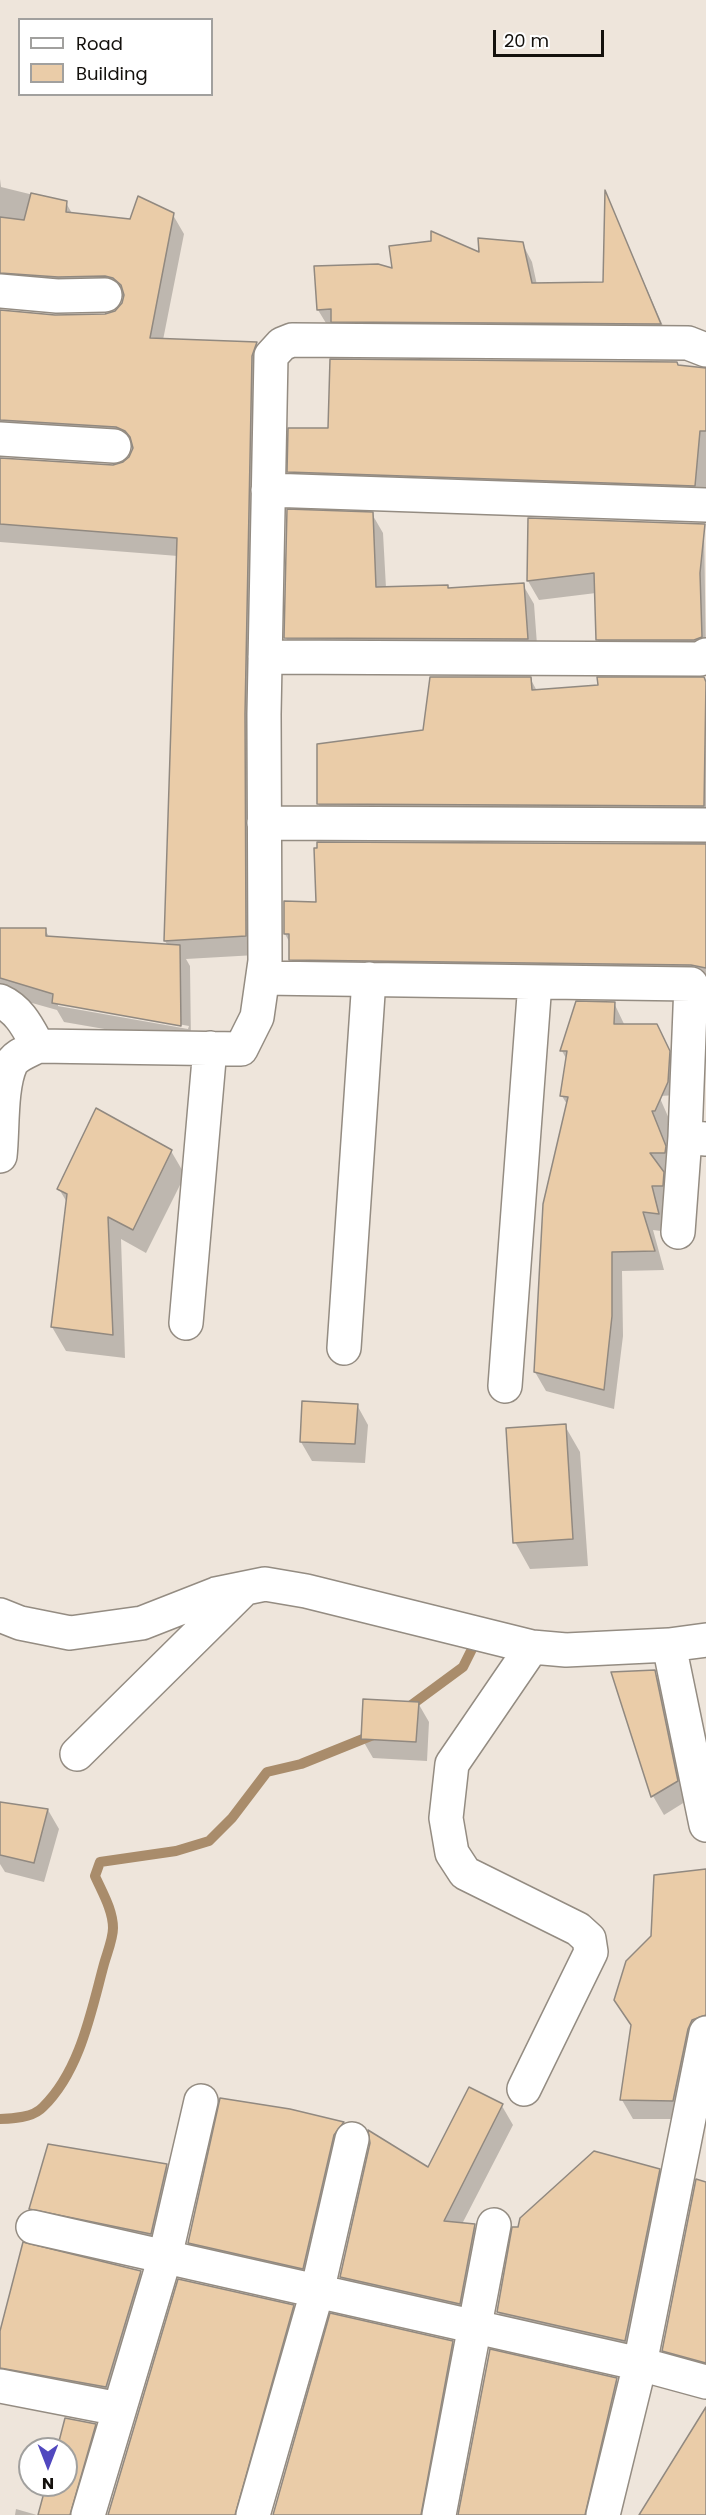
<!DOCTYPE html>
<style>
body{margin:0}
#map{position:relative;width:706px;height:2515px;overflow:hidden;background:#eee5db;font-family:Poppins,sans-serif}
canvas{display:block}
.legend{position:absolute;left:18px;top:18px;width:195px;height:78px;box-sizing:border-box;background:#fff;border:2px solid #a1a09e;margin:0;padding:8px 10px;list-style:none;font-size:18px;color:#14110d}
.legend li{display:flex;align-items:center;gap:12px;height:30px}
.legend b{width:30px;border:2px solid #a1a09e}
.north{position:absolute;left:18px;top:2437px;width:60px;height:60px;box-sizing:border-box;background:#fff;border:2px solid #a1a09e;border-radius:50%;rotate:180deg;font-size:16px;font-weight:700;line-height:24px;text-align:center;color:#14110d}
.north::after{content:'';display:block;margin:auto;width:21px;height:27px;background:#5148bf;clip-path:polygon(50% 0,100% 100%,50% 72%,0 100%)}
.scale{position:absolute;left:493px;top:30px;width:111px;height:27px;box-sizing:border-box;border:3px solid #14110d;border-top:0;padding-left:8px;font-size:18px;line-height:21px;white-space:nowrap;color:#14110d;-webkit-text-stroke:4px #fff;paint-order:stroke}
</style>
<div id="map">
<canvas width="706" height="2515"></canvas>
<ul class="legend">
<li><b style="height:8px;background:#fff"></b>Road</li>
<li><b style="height:16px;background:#eacca8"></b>Building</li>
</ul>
<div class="north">N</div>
<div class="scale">20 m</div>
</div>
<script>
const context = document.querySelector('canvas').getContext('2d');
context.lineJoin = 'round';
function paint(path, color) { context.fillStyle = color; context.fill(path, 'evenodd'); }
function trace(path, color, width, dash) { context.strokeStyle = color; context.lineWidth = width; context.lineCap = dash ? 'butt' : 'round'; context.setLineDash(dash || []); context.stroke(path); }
paint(new Path2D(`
 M 0,179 L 1,187 L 66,203 L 73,215 L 131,221 L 173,215 L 184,234 L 163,340 L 256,343 L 267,362 L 256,955 L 186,959 L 190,966 L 191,1044 L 64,1022 L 57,1010 L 0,994 L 0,929 L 45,930 L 50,938 L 168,946 L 165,941 L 178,556 L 0,542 L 0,459 L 113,466 L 124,464 L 131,457 L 134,448 L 127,446 L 0,443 L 0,311 L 55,316 L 106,315 L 115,313 L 122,305 L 125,297 L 0,296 ZM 58,1003 L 189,1026 L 188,1029 L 58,1006 Z
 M 606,195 L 670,342 L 329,328 L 318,310 L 394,270 L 481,254 L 522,243 L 532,262 L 537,285 L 605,284 Z
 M 678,367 L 706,370 L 706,501 L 300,491 L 289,472 L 329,430 Z
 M 372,514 L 383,533 L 386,588 L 449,590 L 523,585 L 534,604 L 538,658 L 297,657 L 286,638 Z
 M 704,525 L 706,659 L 609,658 L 597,639 L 596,593 L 539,600 L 528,581 Z
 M 530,678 L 537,691 L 706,684 L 706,825 L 329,823 L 318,804 L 318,746 L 425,731 Z
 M 318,843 L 706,843 L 706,985 L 302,978 L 291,959 L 290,943 L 285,934 L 317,903 Z
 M 614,1003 L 625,1026 L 656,1026 L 680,1072 L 679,1095 L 659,1096 L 677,1137 L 673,1204 L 662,1204 L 669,1232 L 653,1230 L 664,1270 L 622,1271 L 623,1336 L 614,1409 L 546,1391 L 535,1372 L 568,1106 L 562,1096 L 567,1060 L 562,1051 Z
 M 171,1151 L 185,1175 L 146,1253 L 121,1239 L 125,1358 L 66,1351 L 52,1327 L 68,1204 L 59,1189 Z
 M 357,1405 L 368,1425 L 365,1463 L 312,1461 L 301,1442 Z
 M 565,1426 L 580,1452 L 588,1566 L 530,1569 L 515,1542 Z
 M 654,1672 L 665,1691 L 688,1800 L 664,1815 L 653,1796 L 613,1674 Z
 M 418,1703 L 429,1722 L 427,1761 L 373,1758 L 362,1739 Z
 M 48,1810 L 59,1829 L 44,1882 L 5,1872 L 0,1864 L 0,1823 Z
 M 706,1870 L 706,2038 L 684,2119 L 633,2119 L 622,2100 L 632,2027 L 615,2000 L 652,1936 Z
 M 502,2106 L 513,2125 L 462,2224 L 474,2225 L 485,2244 L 470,2323 L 352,2296 L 341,2277 L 428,2169 Z
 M 290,2111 L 343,2124 L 354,2142 L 314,2287 L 200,2262 L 189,2242 Z
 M 166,2165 L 177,2185 L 162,2253 L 42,2228 L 31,2209 Z
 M 659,2170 L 670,2189 L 636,2360 L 509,2331 L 498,2312 L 519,2229 Z
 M 706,2183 L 706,2378 L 674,2369 L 663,2350 Z
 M 24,2244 L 140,2272 L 151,2291 L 117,2406 L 0,2379 L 0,2339 L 8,2300 Z
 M 293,2306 L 304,2325 L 249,2515 L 109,2515 Z
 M 452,2342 L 463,2361 L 434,2515 L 274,2515 Z
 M 616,2379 L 627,2399 L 599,2515 L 460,2515 Z
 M 95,2425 L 106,2444 L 86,2515 L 39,2515 L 48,2485 L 66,2485 L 66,2449 L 58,2449 Z
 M 16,2509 L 37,2515 L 15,2515 Z`), '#0003');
trace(new Path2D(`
 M 406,1709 L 463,1667 L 478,1637
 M 0,2119 C 13,2119 34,2117 43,2107 C 80,2071 91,2012 104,1964 C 107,1953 113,1939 113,1928 C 113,1910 102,1892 95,1876 L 100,1862 L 176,1851 L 209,1841 L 232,1818 L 267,1772 L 301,1764 L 378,1733`), '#a98c6b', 10);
const building = new Path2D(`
 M 605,190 L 661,324 L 331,322 L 331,309 L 317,310 L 314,266 L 378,264 L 392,268 L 389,246 L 431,241 L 431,231 L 479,252 L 478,238 L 523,242 L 532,283 L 603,282 Z
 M 31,193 L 67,201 L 66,212 L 130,219 L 138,196 L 174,213 L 150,338 L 257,342 L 252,356 L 245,714 L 246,936 L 164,941 L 177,538 L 0,524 L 0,458 L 113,465 L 123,462 L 129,457 L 133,448 L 130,437 L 125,431 L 116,427 L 0,420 L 0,310 L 55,315 L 105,314 L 115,311 L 122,303 L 124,295 L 121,285 L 113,278 L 105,276 L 58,277 L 0,273 L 0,217 L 24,220 Z
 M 330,359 L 677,362 L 678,365 L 706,368 L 706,431 L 700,431 L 695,486 L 287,472 L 288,428 L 328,428 Z
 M 287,509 L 373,512 L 376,587 L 448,585 L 448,588 L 524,583 L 528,639 L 284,638 Z
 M 528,518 L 705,524 L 700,573 L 702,637 L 694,640 L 596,640 L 594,573 L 527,581 Z
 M 430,677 L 531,677 L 532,690 L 598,685 L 597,677 L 704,677 L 706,682 L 704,806 L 317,804 L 317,744 L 423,730 Z
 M 317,842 L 706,844 L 706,968 L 691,965 L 289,960 L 289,934 L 284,934 L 284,901 L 316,902 L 314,848 L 317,848 Z
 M 0,928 L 46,928 L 46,936 L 180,945 L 181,1026 L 52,1003 L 53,994 L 0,978 Z
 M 576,1001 L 615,1002 L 614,1024 L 657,1024 L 670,1051 L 668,1082 L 655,1111 L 652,1111 L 666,1146 L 665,1153 L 650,1153 L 664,1172 L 663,1186 L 652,1186 L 659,1214 L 643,1212 L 655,1251 L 612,1252 L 612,1316 L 604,1390 L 534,1372 L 543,1204 L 568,1097 L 560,1096 L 567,1051 L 560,1051 Z
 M 96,1108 L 172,1150 L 133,1230 L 108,1217 L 113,1335 L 51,1327 L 67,1194 L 57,1189 Z
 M 302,1401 L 358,1404 L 355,1444 L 300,1442 Z
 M 566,1424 L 573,1539 L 513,1543 L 506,1428 Z
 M 655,1670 L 678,1781 L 651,1797 L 611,1672 Z
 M 363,1699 L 419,1702 L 416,1742 L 361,1739 Z
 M 0,1802 L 48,1809 L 34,1863 L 0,1855 Z
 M 706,1869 L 706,2015 L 692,2020 L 688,2029 L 673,2101 L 620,2100 L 631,2025 L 614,2000 L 626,1961 L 651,1936 L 654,1875 Z
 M 469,2087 L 503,2104 L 444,2221 L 475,2224 L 460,2304 L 340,2277 L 370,2143 L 368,2130 L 428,2167 Z
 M 220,2098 L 290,2109 L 344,2122 L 334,2135 L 303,2269 L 188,2243 Z
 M 48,2144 L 167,2164 L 151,2234 L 29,2209 Z
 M 594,2151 L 660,2169 L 625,2341 L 497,2312 L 512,2227 L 518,2227 L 520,2218 Z
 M 696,2179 L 706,2182 L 706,2363 L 662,2351 Z
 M 23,2242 L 141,2271 L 106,2387 L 0,2368 L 0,2331 Z
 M 178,2279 L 294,2305 L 235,2515 L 108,2515 Z
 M 330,2313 L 453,2341 L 421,2515 L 273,2515 Z
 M 490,2349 L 617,2378 L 585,2515 L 458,2515 Z
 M 706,2407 L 706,2515 L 639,2515 Z
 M 65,2418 L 96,2424 L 70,2515 L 38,2515 L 46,2485 L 66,2485 L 66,2449 L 57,2449 Z`);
paint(building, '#eacca8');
trace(building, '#918980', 1.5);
const street = new Path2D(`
 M 0,291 L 57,296 L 105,295
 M 0,439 L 114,446
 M 268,490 L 706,505
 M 265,657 L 700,659 L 706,655
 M 264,823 L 706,825
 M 263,978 L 691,984 L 685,1137 L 706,1139
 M 0,1001 C 20,1010 28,1028 38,1046
 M 0,1156 C 3,1130 0,1088 11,1064 C 16,1055 29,1051 38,1046 L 241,1049 L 257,1017 L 265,961 L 264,714 L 271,356 L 282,344 L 292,340 L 688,343 L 706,350
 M 678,1232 L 685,1137
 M 186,1323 L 210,1048
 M 344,1348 L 369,979
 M 505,1386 L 535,982
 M 0,1615 L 20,1623 L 70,1633 L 142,1623 L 216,1594 L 265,1584 L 306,1591 L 532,1647 L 566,1650 L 669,1645 L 706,1825
 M 669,1645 L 706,1640
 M 77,1754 L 244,1589
 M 524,2089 L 591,1952 L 589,1939 L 578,1929 L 465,1873 L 452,1853 L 446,1818 L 452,1764 L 532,1647
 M 33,2227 L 640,2364 L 706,2382
 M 0,2386 L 119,2409
 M 88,2515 L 165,2257 L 201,2101
 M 253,2515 L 317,2292 L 352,2139
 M 439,2515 L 494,2225
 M 603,2515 L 640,2364 L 706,2033`);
trace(street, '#948c82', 36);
trace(street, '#fff', 33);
</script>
